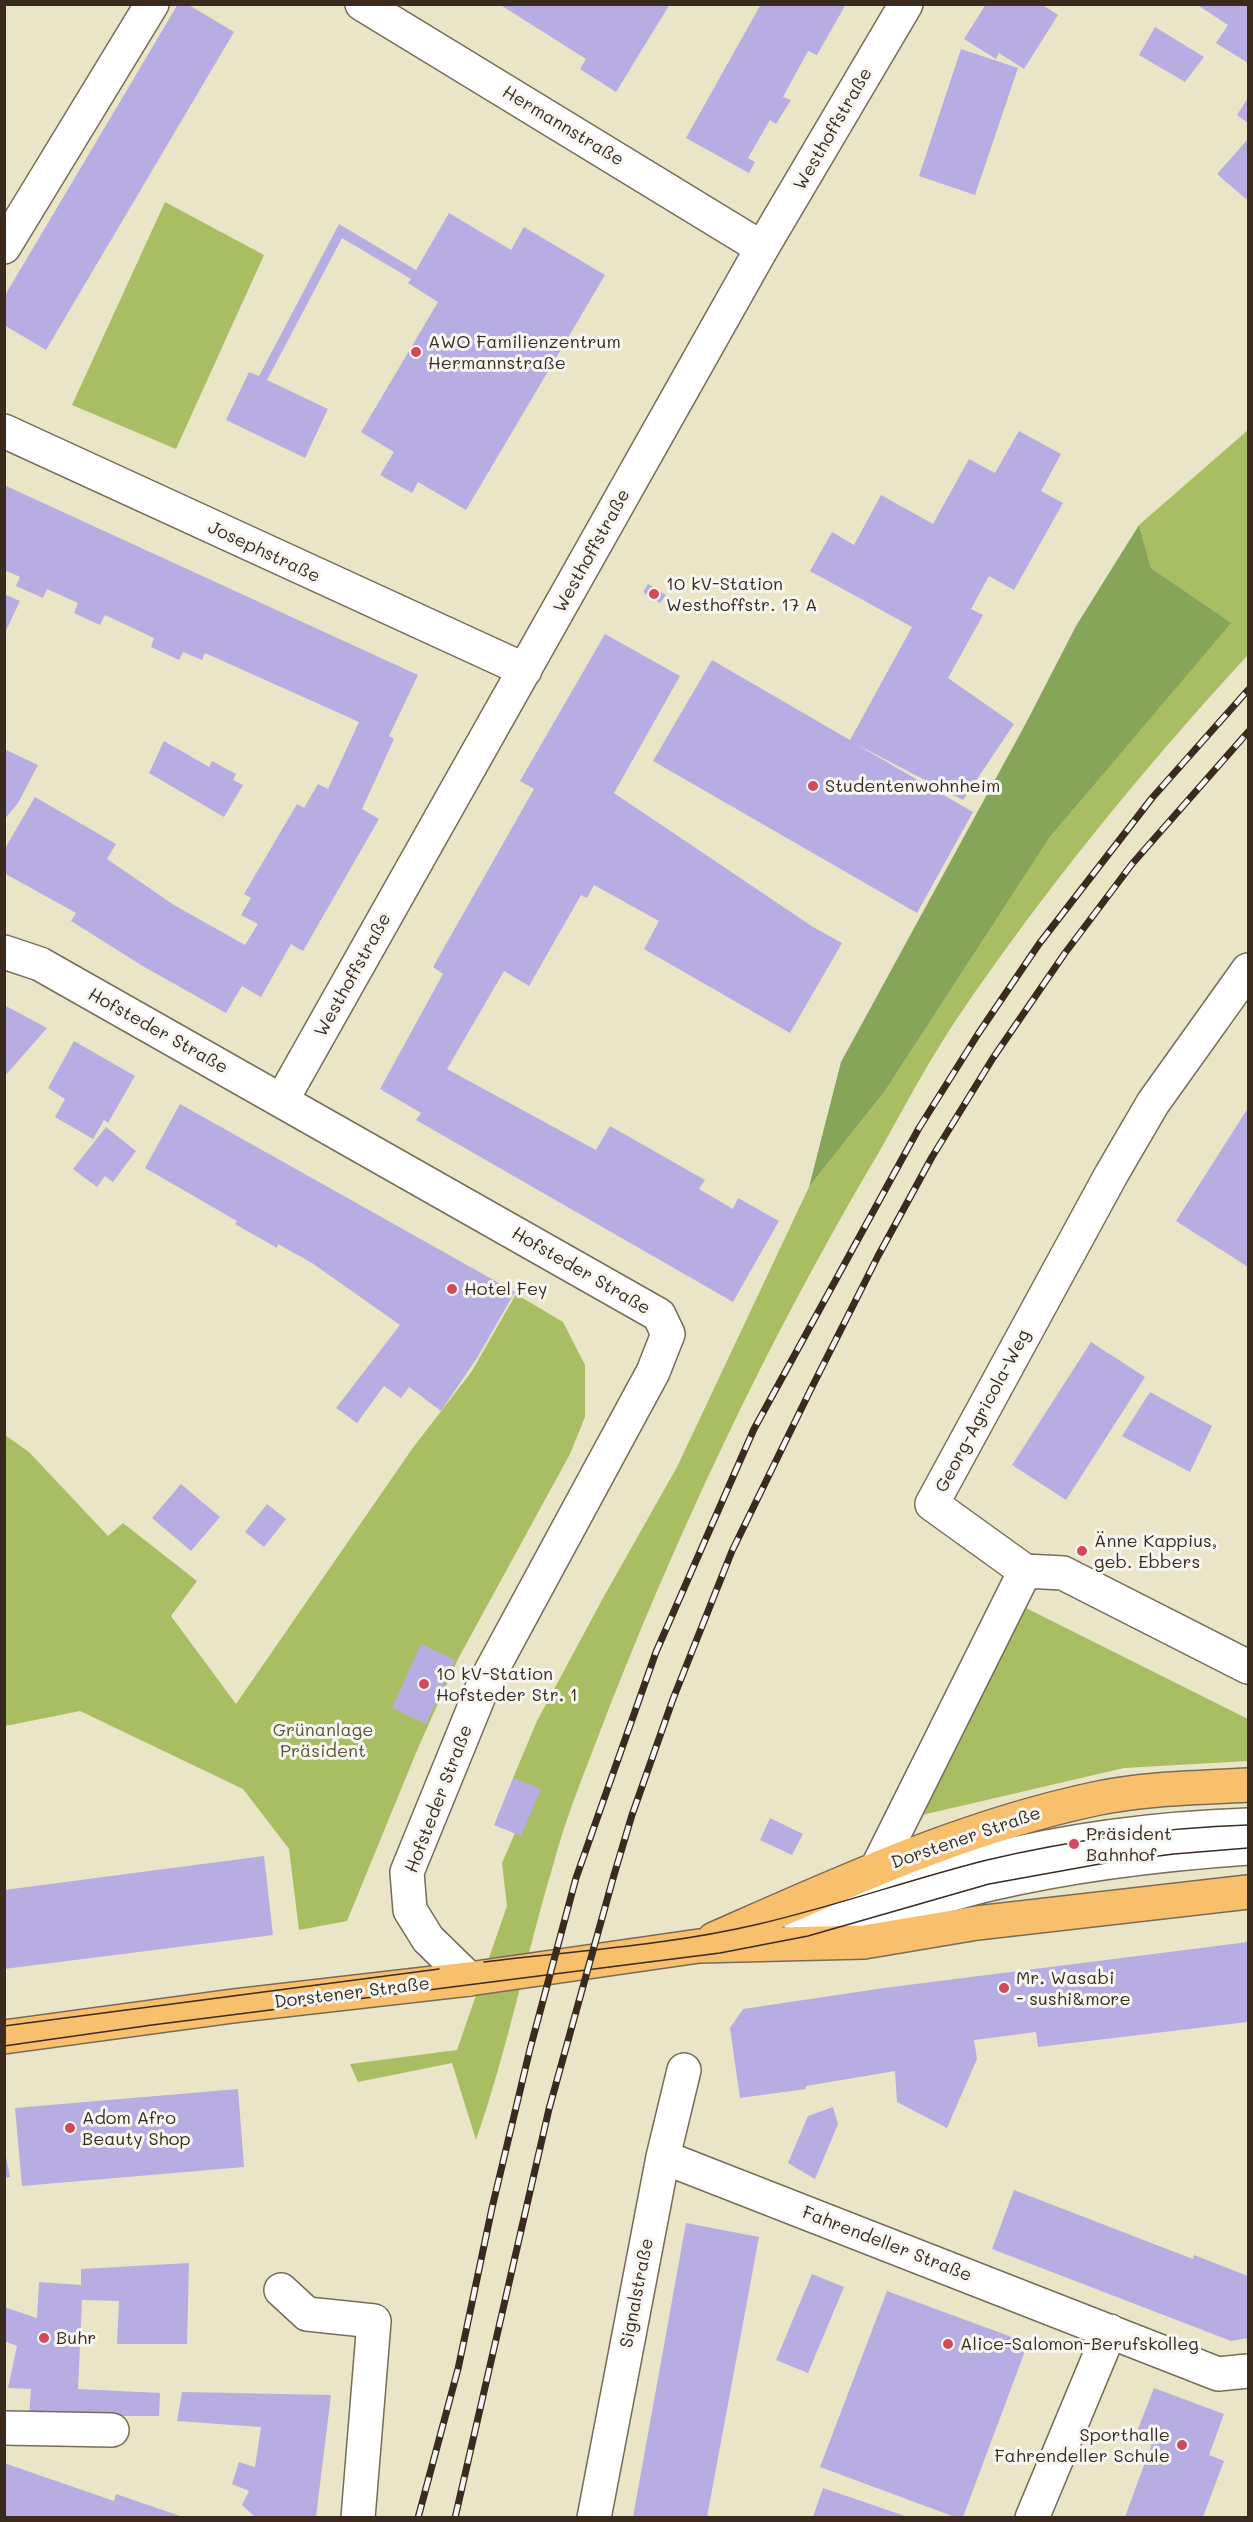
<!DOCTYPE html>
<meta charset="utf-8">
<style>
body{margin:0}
#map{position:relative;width:1253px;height:2522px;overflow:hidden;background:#ebe5c7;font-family:Mali,sans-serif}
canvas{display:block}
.frame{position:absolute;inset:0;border:6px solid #3b2a1e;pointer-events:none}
</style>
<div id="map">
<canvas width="1253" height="2522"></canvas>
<div class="frame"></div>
</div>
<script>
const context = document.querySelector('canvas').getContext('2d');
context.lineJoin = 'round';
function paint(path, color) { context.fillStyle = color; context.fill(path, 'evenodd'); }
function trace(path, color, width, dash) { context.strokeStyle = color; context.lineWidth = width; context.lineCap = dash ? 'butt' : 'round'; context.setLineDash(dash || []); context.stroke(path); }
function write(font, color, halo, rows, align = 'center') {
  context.font = font + ' Mali,sans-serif'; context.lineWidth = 6; context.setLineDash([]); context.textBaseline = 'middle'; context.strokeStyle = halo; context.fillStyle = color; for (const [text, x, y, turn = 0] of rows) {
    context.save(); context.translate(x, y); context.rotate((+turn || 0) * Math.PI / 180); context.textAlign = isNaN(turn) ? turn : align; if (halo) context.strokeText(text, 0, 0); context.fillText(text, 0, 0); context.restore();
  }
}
paint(new Path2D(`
 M 165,202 L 264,255 L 176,449 L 72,405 Z
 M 1248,430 L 1248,655 C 1142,770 1044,890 956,1020 C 928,1062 904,1108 879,1152 C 768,1339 674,1538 596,1742 C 581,1781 565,1821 554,1862 C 526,1955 508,2048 476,2140 L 452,2063 L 358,2082 L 350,2064 L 457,2050 L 507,1906 L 502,1863 L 515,1833 L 513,1778 L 537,1721 L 603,1598 L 677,1467 L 809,1187 L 885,1091 L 1050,837 L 1230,623 L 1151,568 L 1139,525 Z
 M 516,1294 L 563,1322 L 585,1365 L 585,1417 L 570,1454 L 458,1659 L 418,1748 L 347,1921 L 299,1930 L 289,1849 L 243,1789 L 80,1711 L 5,1726 L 5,1435 L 29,1452 L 108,1536 L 123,1523 L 197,1581 L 171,1616 L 236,1704 L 412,1449 L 472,1371 Z
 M 1026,1608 L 1248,1719 L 1248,1761 L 1124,1768 L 922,1815 Z`), '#a9be62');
paint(new Path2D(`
 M 1139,525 L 1151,568 L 1231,623 L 1050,837 L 885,1091 L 809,1187 L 841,1062 L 1026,723 L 1076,626 Z`), '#86a558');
paint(new Path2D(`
 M 178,4 L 187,4 L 234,32 L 46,350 L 4,325 L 4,297 Z
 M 499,4 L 670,4 L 616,92 L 580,69 L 586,59 Z
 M 761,4 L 846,4 L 817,55 L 808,51 L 783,97 L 791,100 L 776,124 L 770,120 L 748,158 L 755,162 L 749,173 L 686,138 Z
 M 986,4 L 1041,4 L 1058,15 L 1024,69 L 999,53 L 996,59 L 964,39 Z
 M 1196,4 L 1248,4 L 1248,63 L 1216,43 L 1228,25 Z
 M 1155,27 L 1204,57 L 1185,82 L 1139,55 Z
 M 961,49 L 1018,68 L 975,195 L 919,176 Z
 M 1248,98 L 1248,123 L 1237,115 Z
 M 1248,139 L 1248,197 L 1246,199 L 1217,174 Z
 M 449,213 L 511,250 L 524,227 L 605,275 L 466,510 L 418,482 L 412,493 L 380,475 L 394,452 L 361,432 L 438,302 L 408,283 L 411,279 L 342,238 L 267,380 L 328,409 L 305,458 L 226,420 L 249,372 L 259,376 L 339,224 L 416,270 Z
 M 1019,431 L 1061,454 L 1041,491 L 1063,503 L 1014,590 L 989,576 L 971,609 L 983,615 L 948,678 L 1014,724 L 963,800 L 854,743 L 973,812 L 917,913 L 653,761 L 712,660 L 850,740 L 912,627 L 810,571 L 832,532 L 854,545 L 881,495 L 933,524 L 969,459 L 995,473 Z
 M 4,485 L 418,675 L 389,736 L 394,739 L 362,809 L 379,819 L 303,951 L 291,944 L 261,997 L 242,986 L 226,1013 L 141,965 L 71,921 L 76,913 L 4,873 L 4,850 L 35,797 L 116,844 L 107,859 L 174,905 L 245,945 L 258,924 L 241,915 L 251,898 L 244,894 L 297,804 L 304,808 L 318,784 L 328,789 L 359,722 L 205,653 L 202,660 L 183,652 L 179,660 L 151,647 L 154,638 L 105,615 L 100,625 L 74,613 L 78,603 L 47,589 L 43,598 L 16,586 L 20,577 L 7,571 L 4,575 Z
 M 648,584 L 666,595 L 660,603 L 643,592 Z
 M 4,594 L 20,601 L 4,635 Z
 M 605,634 L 680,676 L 614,793 L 813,927 L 842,943 L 790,1033 L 644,949 L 659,921 L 594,885 L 587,898 L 581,895 L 529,986 L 504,971 L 447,1069 L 596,1150 L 610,1126 L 705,1180 L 699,1189 L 733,1209 L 738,1198 L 779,1221 L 733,1302 L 416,1120 L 421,1113 L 380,1089 L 443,974 L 433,967 L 534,789 L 520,781 Z
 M 164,741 L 209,767 L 212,761 L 236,774 L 233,780 L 243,785 L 224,817 L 149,773 Z
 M 4,749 L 38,765 L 18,803 L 4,820 Z
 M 4,1005 L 47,1028 L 4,1077 Z
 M 74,1041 L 135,1076 L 108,1123 L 104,1120 L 93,1139 L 55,1117 L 65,1099 L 48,1088 Z
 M 180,1104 L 515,1292 L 477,1358 L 441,1411 L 409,1387 L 401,1398 L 384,1386 L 357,1423 L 336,1408 L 400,1325 L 312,1263 L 278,1244 L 277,1248 L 235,1224 L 237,1221 L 145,1168 Z
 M 1248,1108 L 1248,1267 L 1176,1221 Z
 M 106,1127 L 136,1151 L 113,1182 L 105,1176 L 97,1187 L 73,1169 Z
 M 1091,1342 L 1145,1377 L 1066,1500 L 1012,1465 Z
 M 1150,1392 L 1212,1426 L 1190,1472 L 1122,1436 Z
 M 181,1484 L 220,1517 L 191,1551 L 152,1518 Z
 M 267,1504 L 286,1519 L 264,1547 L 245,1532 Z
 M 421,1644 L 455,1660 L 426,1724 L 392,1708 Z
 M 513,1778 L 541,1789 L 521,1836 L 494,1825 Z
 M 770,1818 L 803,1834 L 792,1855 L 760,1840 Z
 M 264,1856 L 273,1935 L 4,1969 L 4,1890 Z
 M 1248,1942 L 1248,2022 L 1038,2047 L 1036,2032 L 974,2040 L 977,2059 L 947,2128 L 897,2102 L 895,2071 L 806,2086 L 806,2089 L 740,2098 L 730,2028 L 743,2009 L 884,1988 Z
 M 238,2089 L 244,2167 L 22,2186 L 15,2108 Z
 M 833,2107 L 838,2124 L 815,2179 L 788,2163 L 808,2116 Z
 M 4,2147 L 10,2177 L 4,2178 Z
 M 1014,2190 L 1193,2259 L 1194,2255 L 1248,2276 L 1248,2338 L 1231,2341 L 992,2249 Z
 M 686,2223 L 759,2237 L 707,2517 L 633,2517 Z
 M 189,2263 L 187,2344 L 117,2344 L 119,2301 L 82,2300 L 78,2389 L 160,2393 L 159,2416 L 29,2416 L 31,2389 L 8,2388 L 17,2346 L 4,2341 L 4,2307 L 37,2318 L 39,2282 L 81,2285 L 81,2269 Z
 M 812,2274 L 844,2287 L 808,2373 L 776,2360 Z
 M 887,2291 L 1028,2343 L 963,2517 L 955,2517 L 820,2467 Z
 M 1154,2388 L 1224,2414 L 1209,2455 L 1224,2461 L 1203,2517 L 1125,2517 L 1155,2435 L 1138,2429 Z
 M 182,2392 L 331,2395 L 316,2517 L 255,2517 L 242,2505 L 249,2491 L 232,2484 L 239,2462 L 255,2467 L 261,2427 L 177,2421 Z
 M 4,2463 L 114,2501 L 116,2494 L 183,2517 L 4,2517 Z
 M 823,2488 L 908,2517 L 813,2517 Z`), '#b7ade2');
const minor = new Path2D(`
 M 362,4 L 762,248
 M 4,247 L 152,4
 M 4,431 L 525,670
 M 4,952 L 40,964 L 659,1315 L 668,1334 L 653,1372 L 483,1686 L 407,1872 L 410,1910 L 428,1939 L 469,1979
 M 282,1100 L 762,248 L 906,4
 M 1025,1571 L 932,1504 L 1111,1175 L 1153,1103 L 1248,970
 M 1025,1571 L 1063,1573 L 1248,1667
 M 877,1868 L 1025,1571
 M 796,1915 C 859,1899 922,1877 985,1861 C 1071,1839 1161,1828 1248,1825
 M 800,1938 C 864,1924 926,1899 990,1884 C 1075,1864 1162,1854 1248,1848
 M 663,2157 L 1218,2374 L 1248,2371
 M 281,2290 L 307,2314 L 374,2321 L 358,2518
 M 4,2428 L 112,2430
 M 594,2518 L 663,2157 L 684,2070
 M 1032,2518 L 1110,2331`);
const major = new Path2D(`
 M 714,1939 C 839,1884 964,1826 1099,1798 C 1147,1788 1199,1788 1248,1785
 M 4,2037 L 233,2006 L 469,1979 L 699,1946 L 864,1942 L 977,1923 L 1248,1892`);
trace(minor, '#796b59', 36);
trace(major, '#796b59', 36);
trace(minor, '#fff', 33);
trace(major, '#f8bf6c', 33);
trace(new Path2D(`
 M 484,1962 C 576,1951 670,1945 759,1924 C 836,1906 911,1879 987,1860 C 1072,1840 1161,1828 1248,1825
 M 4,2026 L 439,1969
 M 4,2046 L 152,2025 L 720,1953 L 808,1936 L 989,1884 L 1111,1862 L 1174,1854 L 1248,1848`), '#3b2a1e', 1.5);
const rail = new Path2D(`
 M 418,2518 L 458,2369 L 492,2208 L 530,2049 L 576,1878 L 656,1652 L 754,1429 L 919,1128 L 978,1034 L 1039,944 L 1152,798 L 1248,690
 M 455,2518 L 549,2109 L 614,1875 L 632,1815 L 673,1699 L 732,1551 L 810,1391 L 878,1256 L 932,1157 L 993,1058 L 1065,953 L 1132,864 L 1248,732`);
trace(rail, '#3b2a1e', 7);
trace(rail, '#f6f6f2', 4.5, [14]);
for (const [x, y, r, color] of [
 [416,352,6,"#d1495b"],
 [654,594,6,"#d1495b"],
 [813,786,6,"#d1495b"],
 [452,1289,6,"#d1495b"],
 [1082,1551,6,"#d1495b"],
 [424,1684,6,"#d1495b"],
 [1074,1844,6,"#d1495b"],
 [1004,1988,6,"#d1495b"],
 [70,2128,6,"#d1495b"],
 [44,2338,6,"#d1495b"],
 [948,2344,6,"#d1495b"],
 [1182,2445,6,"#d1495b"]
]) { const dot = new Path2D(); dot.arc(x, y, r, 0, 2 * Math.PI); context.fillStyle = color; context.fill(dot); trace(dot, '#f6f6f2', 2); }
write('18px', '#3b2a1e', '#f6f6f2', [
 ["Hermannstraße",563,126,31],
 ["Westhoffstraße",833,129,-60],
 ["Westhoffstraße",592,551,-61],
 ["Josephstraße",264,552,25],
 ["Westhoffstraße",353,975,-61],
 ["Hofsteder Straße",158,1031,29],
 ["Hofsteder Straße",581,1271,30],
 ["Georg-Agricola-Weg",983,1411,-62],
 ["Hofsteder Straße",439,1799,-69],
 ["Dorstener Straße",966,1838,-19],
 ["Dorstener Straße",352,1993,-7],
 ["Fahrendeller Straße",887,2244,21],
 ["Signalstraße",637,2293,-79]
]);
write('18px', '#3b2a1e', '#f6f6f2', [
 ["AWO Familienzentrum",428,342],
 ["Hermannstraße",428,363],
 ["10 kV-Station",666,584],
 ["Westhoffstr. 17 A",666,605],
 ["Studentenwohnheim",825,786],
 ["Hotel Fey",464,1289],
 ["Änne Kappius,",1094,1541],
 ["geb. Ebbers",1094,1562],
 ["10 kV-Station",436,1674],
 ["Hofsteder Str. 1",436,1695],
 ["Präsident",1086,1834],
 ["Bahnhof",1086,1855],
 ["Mr. Wasabi",1016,1978],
 ["- sushi&more",1016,1999],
 ["Adom Afro",82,2118],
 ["Beauty Shop",82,2139],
 ["Buhr",56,2338],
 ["Alice-Salomon-Berufskolleg",960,2344],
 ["Sporthalle",1170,2435,"right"],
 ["Fahrendeller Schule",1170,2456,"right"]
], 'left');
write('18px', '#5c5632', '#f6f6f2', [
 ["Grünanlage",323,1730],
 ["Präsident",323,1751]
]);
</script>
